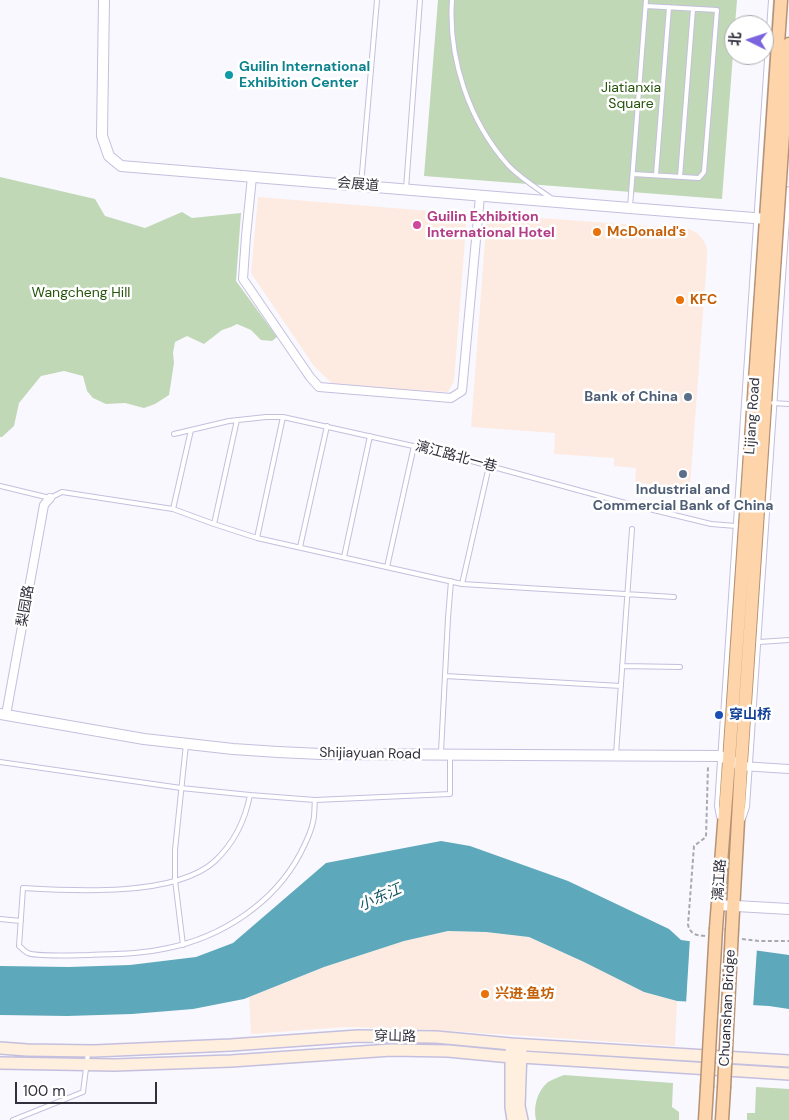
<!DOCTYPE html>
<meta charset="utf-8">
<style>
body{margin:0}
#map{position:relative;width:789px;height:1120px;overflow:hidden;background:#f9f8ff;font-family:"DM Sans","Noto Sans SC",sans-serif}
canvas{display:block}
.north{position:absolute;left:724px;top:15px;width:50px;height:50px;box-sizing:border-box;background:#fff;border:1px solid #adacb1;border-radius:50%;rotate:274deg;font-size:14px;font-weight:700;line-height:20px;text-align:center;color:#32303c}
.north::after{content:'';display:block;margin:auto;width:18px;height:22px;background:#7c64df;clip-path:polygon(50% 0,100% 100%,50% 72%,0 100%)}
.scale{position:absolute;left:15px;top:1082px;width:142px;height:22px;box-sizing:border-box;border:2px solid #32303c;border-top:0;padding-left:6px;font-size:15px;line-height:18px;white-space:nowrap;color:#32303c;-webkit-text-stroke:4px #fff;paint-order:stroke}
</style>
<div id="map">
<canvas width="789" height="1120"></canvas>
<div class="north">北</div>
<div class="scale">100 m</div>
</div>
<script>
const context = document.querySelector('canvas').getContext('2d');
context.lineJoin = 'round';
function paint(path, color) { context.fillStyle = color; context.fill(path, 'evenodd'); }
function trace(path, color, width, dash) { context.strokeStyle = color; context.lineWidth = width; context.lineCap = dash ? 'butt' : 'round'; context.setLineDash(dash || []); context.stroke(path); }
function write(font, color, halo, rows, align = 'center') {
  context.font = font + ' "DM Sans","Noto Sans SC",sans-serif'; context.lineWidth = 5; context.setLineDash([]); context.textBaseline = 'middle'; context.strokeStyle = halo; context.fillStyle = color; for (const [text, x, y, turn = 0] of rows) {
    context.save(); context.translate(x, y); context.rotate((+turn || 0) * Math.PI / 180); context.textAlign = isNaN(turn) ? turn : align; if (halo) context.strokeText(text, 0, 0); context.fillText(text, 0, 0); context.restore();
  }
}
paint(new Path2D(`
 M 258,197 L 467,214 L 454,381 L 448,392 L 334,385 L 314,366 L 251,273 Z
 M 487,214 L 689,229 L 697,233 L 704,241 L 707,249 L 707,259 L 690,487 L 635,483 L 636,468 L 614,466 L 614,458 L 554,454 L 555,433 L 471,427 Z
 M 448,931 L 486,932 L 529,937 L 584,962 L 644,992 L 677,1001 L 675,1046 L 434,1030 L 347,1027 L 251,1034 L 249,997 L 324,967 L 404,941 Z`), '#fdebe1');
paint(new Path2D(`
 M 438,0 L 737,0 L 735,25 L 734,25 L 734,41 L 722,199 L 424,176 Z
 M 0,177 L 95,199 L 105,216 L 145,228 L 182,212 L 192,218 L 241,213 L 236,281 L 277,337 L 272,341 L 261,340 L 251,330 L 237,324 L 231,327 L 222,330 L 204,344 L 187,336 L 175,342 L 173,353 L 174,363 L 169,395 L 155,404 L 144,408 L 125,403 L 106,404 L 93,398 L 87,391 L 83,376 L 64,371 L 41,376 L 19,403 L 14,426 L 2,437 L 0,437 Z
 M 564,1075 L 673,1083 L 672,1107 L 679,1112 L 679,1120 L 536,1120 C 533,1107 537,1091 548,1082 C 553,1079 559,1077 564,1075 Z
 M 756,1087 L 789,1089 L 789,1120 L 747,1120 L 747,1113 L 755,1113 Z`), '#c0d8b6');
paint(new Path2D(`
 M 441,841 L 470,846 L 568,881 L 669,929 L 681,940 L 789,955 L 789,1009 L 769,1006 L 677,1001 L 644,992 L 584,962 L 529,937 L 486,932 L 448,931 L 404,941 L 324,967 L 244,999 L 193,1009 L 132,1014 L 67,1016 L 0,1015 L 0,966 L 69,967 L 130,965 L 196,957 L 233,943 L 326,863 Z`), '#5da8bb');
paint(new Path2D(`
 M 690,938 L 757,948 L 753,1008 L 686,1004 Z`), '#f9f8ff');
const service = new Path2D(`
 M 452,0 C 448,59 469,121 508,165 C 519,177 538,189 551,198
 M 633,174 L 699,178 L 704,172 L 717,10 L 646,6
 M 656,175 L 669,7
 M 680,177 L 693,9
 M 361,185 L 377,0
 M 406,189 L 420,0
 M 630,207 L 646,0
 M 773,403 L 789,404
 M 174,434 L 229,421 L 266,417 L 283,417 L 431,450 L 629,504 L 711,524 L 736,526
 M 0,486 L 50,498 L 62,492 L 173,509 L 214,524 L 257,538 L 462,584 L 674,597
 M 173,509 L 191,430
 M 214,524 L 237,420
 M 257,538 L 283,417
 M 300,547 L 327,426
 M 344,557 L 370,436
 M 387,567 L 414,446
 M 462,584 L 489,466
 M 759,642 L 789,640
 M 622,666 L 680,667
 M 445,676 L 621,686
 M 441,752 L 448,618 L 451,581
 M 616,754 L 632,529
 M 0,762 L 181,788 L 250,795 L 315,800 L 450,794 L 450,755
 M 250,795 C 245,821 235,842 215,861 C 176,897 73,891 23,888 L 19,946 C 22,948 25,952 28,953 C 36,957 78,955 89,955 C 115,954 142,954 168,948 C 222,937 274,903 300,854 C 305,844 311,833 313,822 C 315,815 314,807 315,800
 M 719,817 L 717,806 L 771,0
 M 743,819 L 747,807 L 789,189
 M 0,919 L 21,921
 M 183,945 L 175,880 L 175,850 L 186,744
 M 13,1120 L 83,1092 L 88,1053`);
const minor = new Path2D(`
 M 252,177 L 246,236 L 243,279 L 310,377 L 319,387 L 451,398 L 462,391 L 480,196
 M 6,715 L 44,505 L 50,498
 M 741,766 L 789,769`);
const tertiary = new Path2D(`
 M 104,0 L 102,136 L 109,156 L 121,166 L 630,208 L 766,219
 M 0,714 L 144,739 L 233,749 L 278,752 L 321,754 L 720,756 L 736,763
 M 718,905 L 789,909`);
const secondary = new Path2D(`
 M 0,1048 L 27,1050 L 94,1051 L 231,1045 L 358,1036 L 436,1037 L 511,1044 L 789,1061
 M 521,1050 L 519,1106 L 522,1120
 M 511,1051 L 511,1107 L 513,1120
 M 0,1063 L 114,1065 L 231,1061 L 391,1050 L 448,1051 L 511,1057 L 521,1057 L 789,1074`);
const trunk = new Path2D(`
 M 716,928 L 729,760 L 781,0
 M 732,929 L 741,766 L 789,44
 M 705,1120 L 707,1087
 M 722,1120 L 724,1088`);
trace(service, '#c4bfde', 6);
trace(minor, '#c4bfde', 10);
trace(tertiary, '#c4bfde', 12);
trace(secondary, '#c4bfde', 14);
trace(trunk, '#b79375', 15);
trace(new Path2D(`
 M 705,936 C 696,935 691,935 688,925 L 694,846 L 706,837 L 708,766
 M 742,939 L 759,941 L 789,941`), '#aaa9b2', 2, [4, 2.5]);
trace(service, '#fff', 4);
trace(minor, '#fff', 8);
trace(tertiary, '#fff', 10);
trace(secondary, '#ffefdf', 11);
trace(trunk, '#fed4aa', 12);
const trunkBridge = new Path2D(`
 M 707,1087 L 716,928
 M 724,1088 L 732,929`);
trace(trunkBridge, '#b79375', 15, []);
trace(trunkBridge, '#fed4aa', 12);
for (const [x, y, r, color] of [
 [229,75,5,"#0f9aa8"],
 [417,225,5,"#d1479c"],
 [597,232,5,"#e8710a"],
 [680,300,5,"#e8710a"],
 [688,397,5,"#5c6f8a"],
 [683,474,5,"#5c6f8a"],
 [719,715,5,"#1a4fb4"],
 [485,994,5,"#e8710a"]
]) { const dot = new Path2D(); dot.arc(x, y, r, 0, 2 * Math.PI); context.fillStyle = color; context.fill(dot); trace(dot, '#fff', 2); }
write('bold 14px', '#0d838f', '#fff', [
 ["Guilin International",239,67],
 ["Exhibition Center",239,83]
], 'left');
write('14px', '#27540d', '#fff', [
 ["Jiatianxia",631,88],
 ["Square",631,104],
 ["Wangcheng Hill",81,293]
]);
write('14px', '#32303c', '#fff', [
 ["会展道",358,185,5],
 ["Lijiang Road",753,416,-86],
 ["漓江路北一巷",456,457,15],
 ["梨园路",26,606,-80],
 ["Shijiayuan Road",370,754,1],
 ["漓江路",720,880,-86],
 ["Chuanshan Bridge",728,1008,-87],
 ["穿山路",395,1037,1]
]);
write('bold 14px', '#b23c85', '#fff', [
 ["Guilin Exhibition",427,217],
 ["International Hotel",427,233]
], 'left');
write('bold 14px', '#c56008', '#fff', [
 ["McDonald's",607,232],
 ["KFC",690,300],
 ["兴进·鱼坊",495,994]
], 'left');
write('bold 14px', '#4e5e75', '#fff', [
 ["Bank of China",678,397],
 ["Industrial and",683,490,"center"],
 ["Commercial Bank of China",683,506,"center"]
], 'right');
write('bold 14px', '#164399', '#fff', [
 ["穿山桥",729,715]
], 'left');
write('italic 15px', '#0f515f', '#fff', [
 ["小东江",380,898,-24]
]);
</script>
